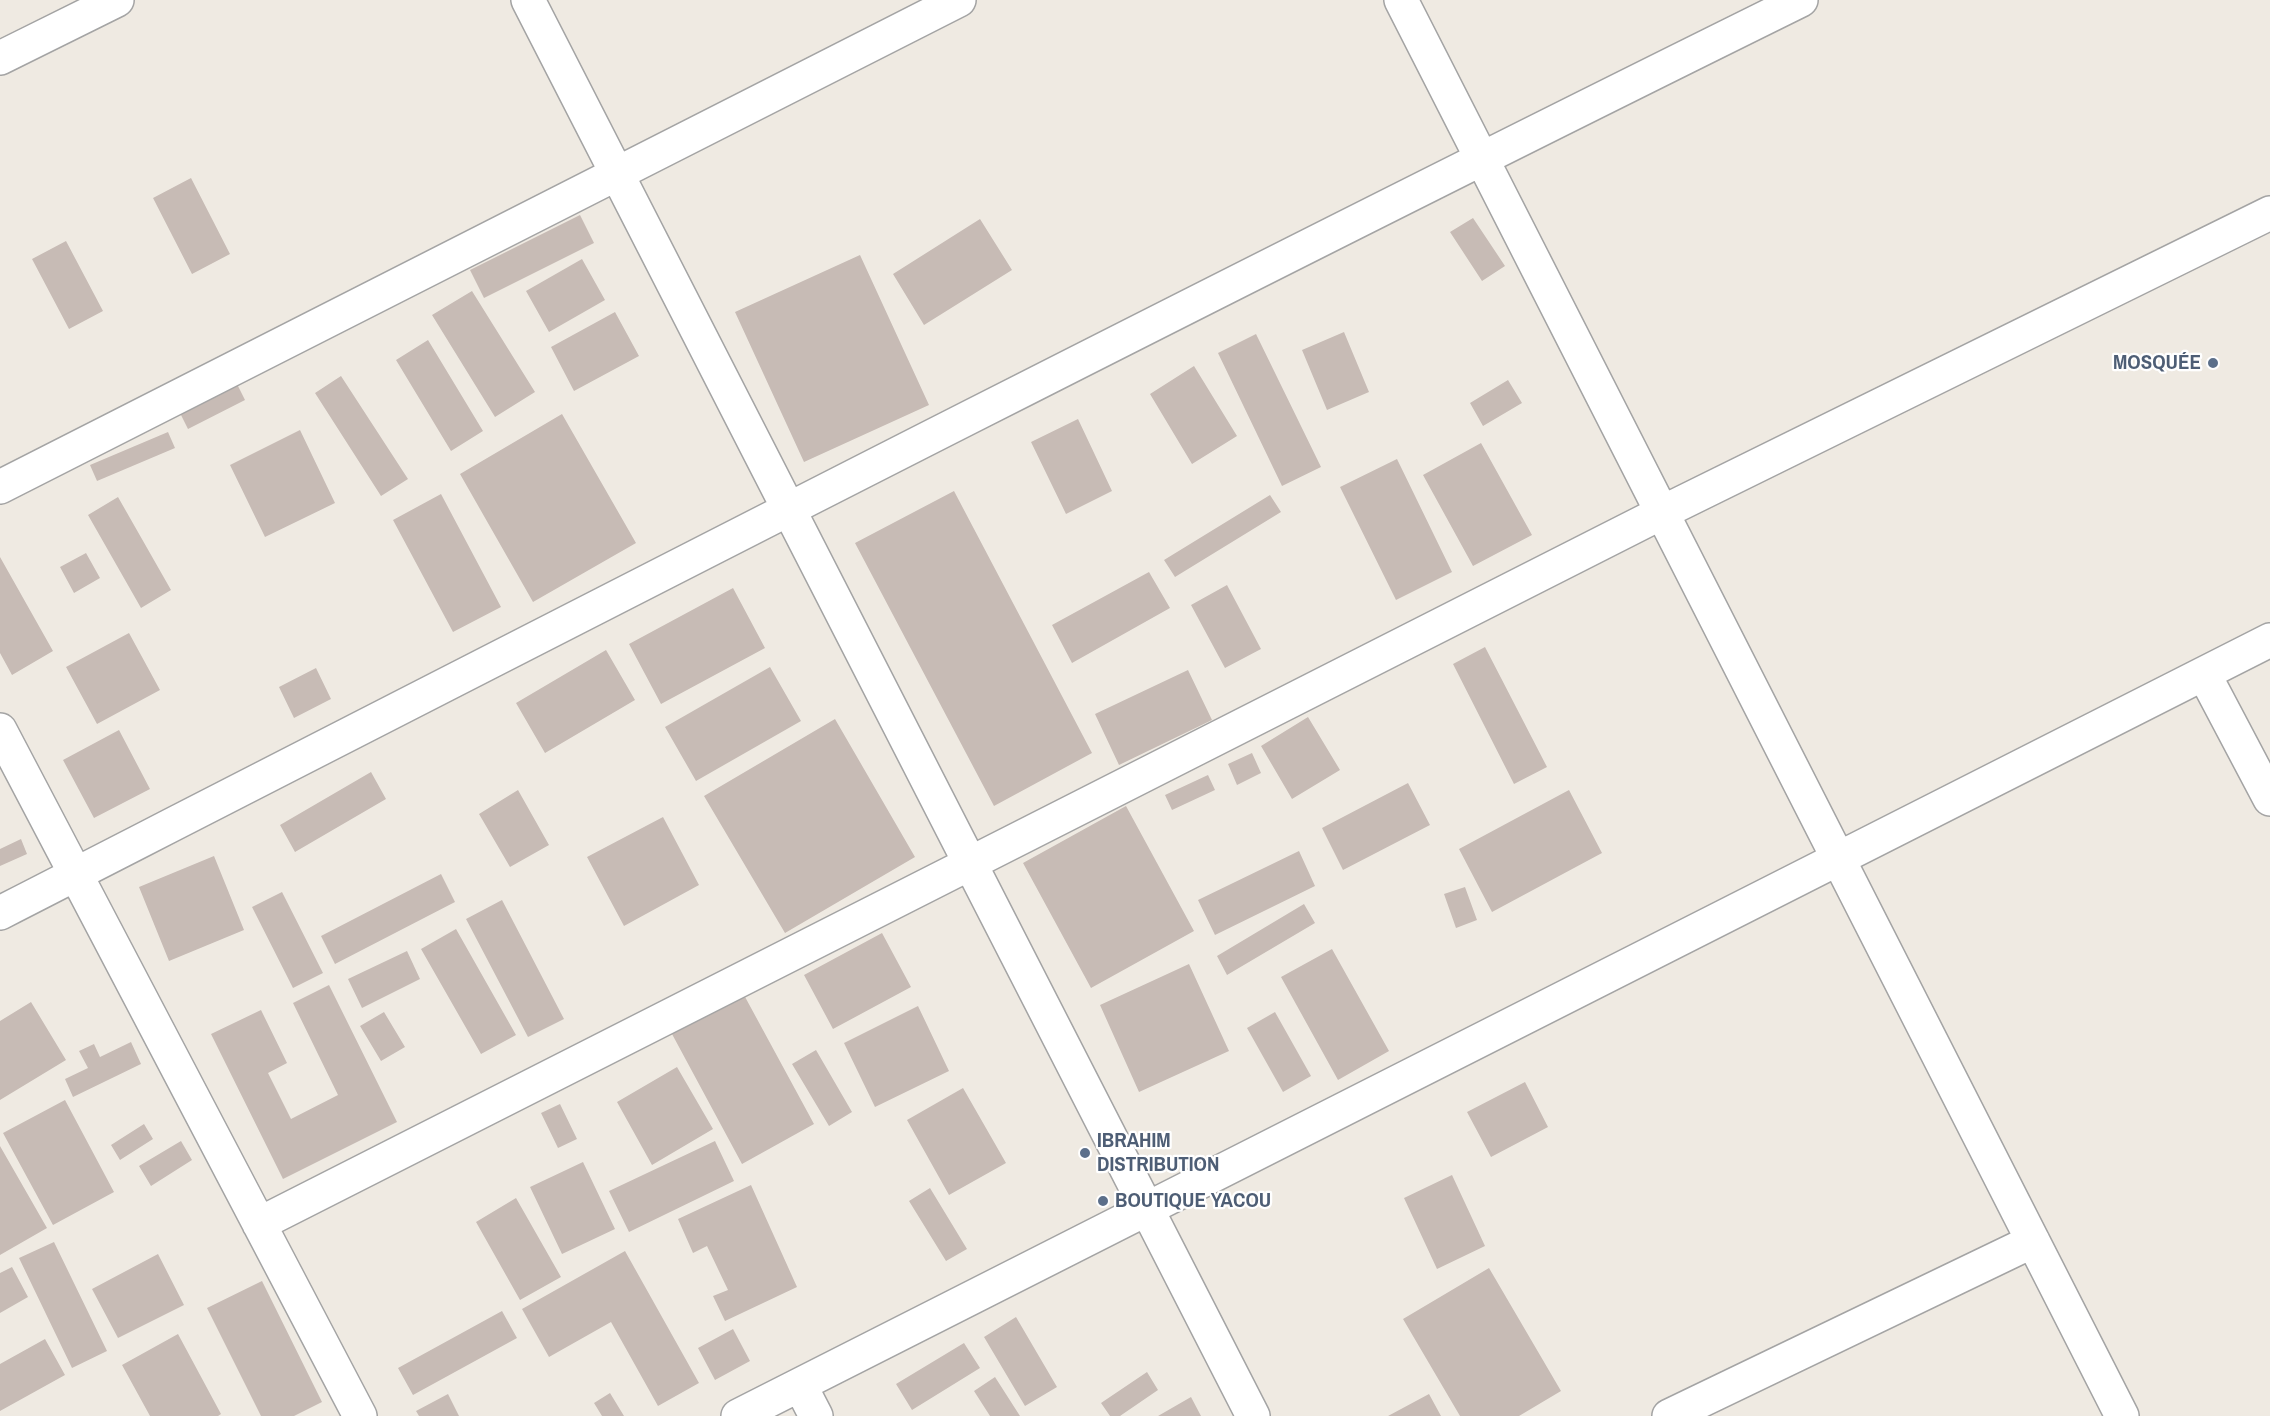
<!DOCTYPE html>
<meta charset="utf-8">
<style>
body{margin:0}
canvas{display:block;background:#efeae2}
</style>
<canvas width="2270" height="1416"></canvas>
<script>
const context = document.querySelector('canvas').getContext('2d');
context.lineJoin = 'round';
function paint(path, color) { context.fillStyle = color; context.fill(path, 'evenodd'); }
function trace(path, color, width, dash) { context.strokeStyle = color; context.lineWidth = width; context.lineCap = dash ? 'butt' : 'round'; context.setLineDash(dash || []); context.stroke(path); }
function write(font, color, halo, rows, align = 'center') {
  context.font = font + ' "Archivo Narrow",sans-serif'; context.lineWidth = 4.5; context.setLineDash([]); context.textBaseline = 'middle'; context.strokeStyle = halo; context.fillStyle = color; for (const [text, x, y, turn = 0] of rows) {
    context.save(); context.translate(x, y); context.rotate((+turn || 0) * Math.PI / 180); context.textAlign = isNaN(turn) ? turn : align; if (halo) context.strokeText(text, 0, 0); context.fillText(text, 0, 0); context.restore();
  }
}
paint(new Path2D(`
 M 191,178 L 230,254 L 192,274 L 153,198 Z
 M 580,215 L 594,243 L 484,298 L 470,270 Z
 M 1473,218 L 1505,266 L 1482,281 L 1450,232 Z
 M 980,219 L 1012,270 L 924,325 L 893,274 Z
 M 66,241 L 103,311 L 69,329 L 32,259 Z
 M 860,255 L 929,405 L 804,462 L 735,312 Z
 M 582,259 L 605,300 L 549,332 L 526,291 Z
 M 472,291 L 535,392 L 495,417 L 432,315 Z
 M 615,312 L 639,356 L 574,391 L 551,347 Z
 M 1344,332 L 1369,392 L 1327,410 L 1302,350 Z
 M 1256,334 L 1321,467 L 1282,486 L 1218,353 Z
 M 428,340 L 483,431 L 451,451 L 396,360 Z
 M 1194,366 L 1237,436 L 1192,464 L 1150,394 Z
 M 341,376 L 408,479 L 381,496 L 315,393 Z
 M 1508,380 L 1522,403 L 1483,426 L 1470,403 Z
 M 236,382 L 245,400 L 188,429 L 179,411 Z
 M 562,414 L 636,543 L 533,602 L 460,474 Z
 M 1078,419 L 1112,491 L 1066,514 L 1031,442 Z
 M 300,430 L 335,503 L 265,537 L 230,465 Z
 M 168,432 L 175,448 L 97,481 L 90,465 Z
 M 1481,443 L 1532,535 L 1473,566 L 1423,475 Z
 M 1397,459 L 1452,572 L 1396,600 L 1340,487 Z
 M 954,491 L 1092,753 L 994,806 L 855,543 Z
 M 441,494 L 501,607 L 453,632 L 393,520 Z
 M 1270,495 L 1281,512 L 1175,577 L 1164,560 Z
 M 118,497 L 171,590 L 141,608 L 88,515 Z
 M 86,553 L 100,578 L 74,593 L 60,567 Z
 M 0,557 L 53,651 L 12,675 L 0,653 Z
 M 1149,572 L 1170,608 L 1072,663 L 1052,625 Z
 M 1227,585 L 1261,649 L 1225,668 L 1191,605 Z
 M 733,588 L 765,648 L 661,704 L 629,644 Z
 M 129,633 L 160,690 L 97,724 L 66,667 Z
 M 1485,647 L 1547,767 L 1514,784 L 1453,664 Z
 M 606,650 L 635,700 L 545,753 L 516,703 Z
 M 770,667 L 801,721 L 696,781 L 665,727 Z
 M 316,668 L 331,699 L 294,718 L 279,687 Z
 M 1188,670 L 1212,720 L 1119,765 L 1095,714 Z
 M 1308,717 L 1340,770 L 1292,799 L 1261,746 Z
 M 835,719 L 915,857 L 785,933 L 704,796 Z
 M 119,730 L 150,789 L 94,818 L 63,760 Z
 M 1252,753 L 1261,773 L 1237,785 L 1228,764 Z
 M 371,772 L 386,799 L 295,852 L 280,825 Z
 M 1208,775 L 1215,790 L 1172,810 L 1165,795 Z
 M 1408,783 L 1430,825 L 1343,870 L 1322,828 Z
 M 518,790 L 549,845 L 510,867 L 479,814 Z
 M 1569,790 L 1602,853 L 1492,912 L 1459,849 Z
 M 1126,806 L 1194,931 L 1091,988 L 1023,863 Z
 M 663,817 L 699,885 L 624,926 L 587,857 Z
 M 21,839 L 27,854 L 0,866 L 0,849 Z
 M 1299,851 L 1315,886 L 1215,935 L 1198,900 Z
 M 214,856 L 244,930 L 169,961 L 139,887 Z
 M 441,874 L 455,902 L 335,964 L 321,936 Z
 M 1465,887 L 1477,920 L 1456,928 L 1444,894 Z
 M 282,892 L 323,973 L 293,988 L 252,907 Z
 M 502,900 L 564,1019 L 528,1037 L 466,919 Z
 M 1304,904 L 1315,923 L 1227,975 L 1217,956 Z
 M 456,929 L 516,1035 L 481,1054 L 421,949 Z
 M 882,933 L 911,987 L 833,1029 L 804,975 Z
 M 1332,949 L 1389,1051 L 1338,1080 L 1281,977 Z
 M 407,951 L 420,979 L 362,1008 L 348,979 Z
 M 1189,964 L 1229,1051 L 1139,1092 L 1100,1005 Z
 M 329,985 L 397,1122 L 283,1179 L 211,1034 L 261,1010 L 287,1063 L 268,1073 L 291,1119 L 338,1095 L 293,1003 Z
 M 744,995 L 814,1124 L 742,1164 L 672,1034 Z
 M 31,1002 L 66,1060 L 0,1100 L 0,1021 Z
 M 918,1006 L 949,1071 L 875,1107 L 844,1043 Z
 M 384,1012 L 405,1047 L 381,1061 L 360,1026 Z
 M 1275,1012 L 1311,1076 L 1283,1092 L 1247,1028 Z
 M 131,1042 L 141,1064 L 73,1097 L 65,1079 L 88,1068 L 79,1051 L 94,1044 L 100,1057 Z
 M 816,1050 L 852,1112 L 829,1126 L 792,1064 Z
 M 677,1067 L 713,1129 L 652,1165 L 617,1102 Z
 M 1525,1082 L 1548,1127 L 1491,1157 L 1467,1112 Z
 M 963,1088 L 1006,1163 L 949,1195 L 907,1120 Z
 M 65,1100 L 114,1192 L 53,1225 L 3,1133 Z
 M 560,1104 L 577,1139 L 558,1148 L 541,1113 Z
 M 144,1124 L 153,1139 L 120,1160 L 111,1145 Z
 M 181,1141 L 192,1160 L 151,1186 L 139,1166 Z
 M 715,1141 L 734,1181 L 629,1232 L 609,1191 Z
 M 0,1146 L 47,1228 L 0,1255 Z
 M 583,1162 L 615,1229 L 562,1254 L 530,1187 Z
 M 1452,1175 L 1485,1246 L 1437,1269 L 1404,1198 Z
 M 751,1185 L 797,1287 L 725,1321 L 713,1296 L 728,1290 L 707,1246 L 693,1253 L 678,1219 Z
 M 930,1188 L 967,1249 L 946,1261 L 909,1201 Z
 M 516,1198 L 561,1277 L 520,1300 L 476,1222 Z
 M 54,1242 L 107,1351 L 72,1368 L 19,1258 Z
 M 625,1251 L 699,1383 L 658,1406 L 611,1322 L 549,1357 L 522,1309 Z
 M 158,1254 L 184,1305 L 118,1338 L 92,1289 Z
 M 12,1267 L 28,1297 L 0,1313 L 0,1273 Z
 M 1489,1268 L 1561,1391 L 1519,1416 L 1460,1416 L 1403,1319 Z
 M 262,1281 L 322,1402 L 294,1416 L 261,1416 L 207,1308 Z
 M 502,1311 L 517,1338 L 413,1395 L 398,1368 Z
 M 1016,1317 L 1057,1387 L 1025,1406 L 984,1337 Z
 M 733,1329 L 750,1361 L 715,1380 L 698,1348 Z
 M 178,1334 L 221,1414 L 218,1416 L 150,1416 L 122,1365 Z
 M 45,1339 L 65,1375 L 0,1411 L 0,1364 Z
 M 964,1343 L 980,1368 L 912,1410 L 896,1384 Z
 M 1147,1372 L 1158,1390 L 1120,1416 L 1110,1416 L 1101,1403 Z
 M 995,1377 L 1020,1416 L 990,1416 L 974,1391 Z
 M 610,1393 L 624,1416 L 602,1416 L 594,1403 Z
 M 448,1394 L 459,1416 L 419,1416 L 416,1411 Z
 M 1429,1394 L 1441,1416 L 1388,1416 Z
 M 1191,1397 L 1201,1416 L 1158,1416 Z`), '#c7bbb5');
const minor = new Path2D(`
 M 528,0 L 1253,1416
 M 1401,0 L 2122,1416
 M 0,58 L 117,0
 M 0,487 L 959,0
 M 2204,674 L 2270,799
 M 0,730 L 360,1416
 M 0,913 C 599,606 1198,298 1801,0
 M 259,1224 L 1661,513 L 2270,213
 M 800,1385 L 816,1416
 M 738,1416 L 2270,640
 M 1669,1416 L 2033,1241`);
trace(minor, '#a4a4a4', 36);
trace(minor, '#fff', 33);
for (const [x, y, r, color] of [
 [2213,363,6,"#5c6f8a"],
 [1085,1153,6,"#5c6f8a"],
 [1103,1201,6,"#5c6f8a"]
]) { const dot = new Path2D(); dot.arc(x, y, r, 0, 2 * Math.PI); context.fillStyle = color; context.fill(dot); trace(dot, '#fff', 2); }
write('bold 21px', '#4e5e75', '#fff', [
 ["MOSQUÉE",2201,363,"right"],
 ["IBRAHIM",1097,1141],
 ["DISTRIBUTION",1097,1165],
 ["BOUTIQUE YACOU",1115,1201]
], 'left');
</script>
